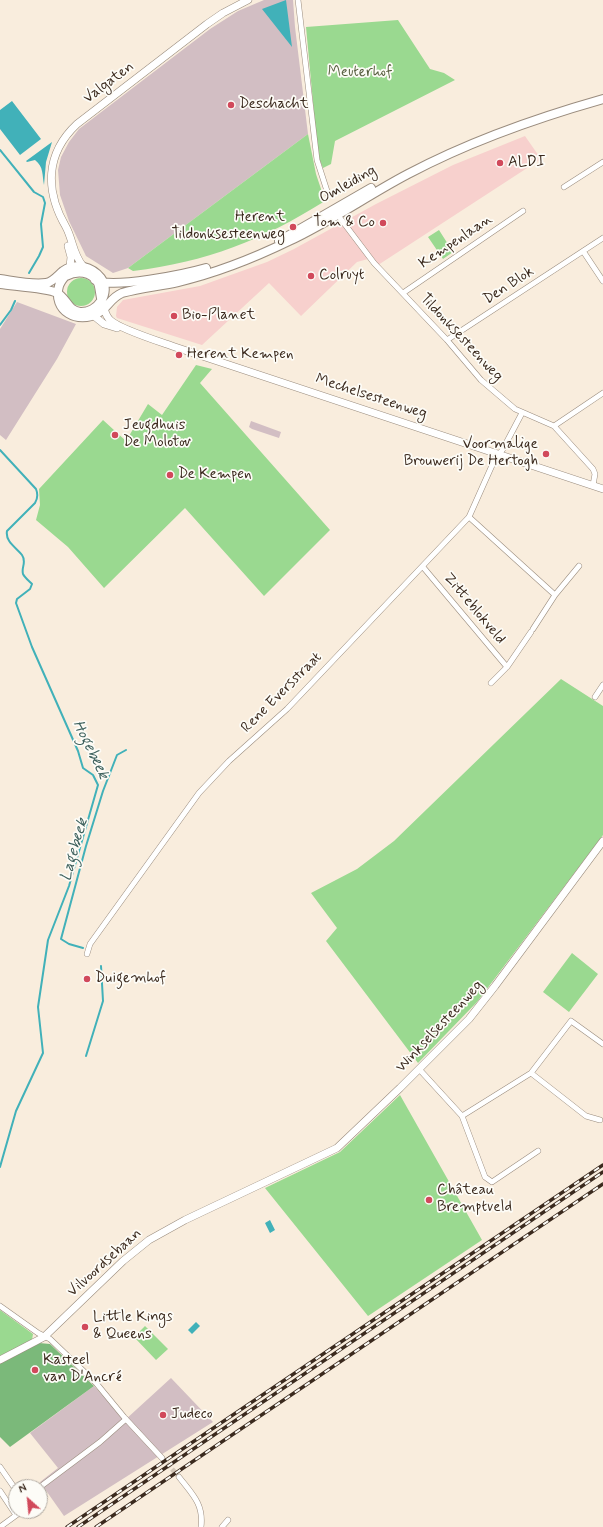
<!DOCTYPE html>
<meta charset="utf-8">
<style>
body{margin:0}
#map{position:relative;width:603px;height:1527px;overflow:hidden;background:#f9eddd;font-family:Mynerve,sans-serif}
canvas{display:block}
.north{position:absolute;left:8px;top:1479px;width:40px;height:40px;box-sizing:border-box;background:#fdfcf7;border:1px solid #afa8a0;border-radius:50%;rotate:333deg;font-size:11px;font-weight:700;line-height:16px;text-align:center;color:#3b2a1e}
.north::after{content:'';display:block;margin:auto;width:14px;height:18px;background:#d1495b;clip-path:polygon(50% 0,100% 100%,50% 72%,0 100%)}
</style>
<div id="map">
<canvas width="603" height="1527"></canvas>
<div class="north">N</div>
</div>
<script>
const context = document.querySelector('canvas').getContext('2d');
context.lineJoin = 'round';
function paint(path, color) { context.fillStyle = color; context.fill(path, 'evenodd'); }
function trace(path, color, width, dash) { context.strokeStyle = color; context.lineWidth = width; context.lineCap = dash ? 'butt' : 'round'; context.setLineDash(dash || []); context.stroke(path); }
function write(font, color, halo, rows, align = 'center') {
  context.font = font + ' Mynerve,sans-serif'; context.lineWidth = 3.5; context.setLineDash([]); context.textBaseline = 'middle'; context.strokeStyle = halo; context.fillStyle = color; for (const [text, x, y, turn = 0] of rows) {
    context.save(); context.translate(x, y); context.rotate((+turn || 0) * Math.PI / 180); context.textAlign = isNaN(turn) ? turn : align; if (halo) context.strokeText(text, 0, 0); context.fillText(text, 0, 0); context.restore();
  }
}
paint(new Path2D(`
 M 525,136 L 541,159 L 375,267 L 368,259 L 357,262 L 301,316 L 269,283 L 202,345 L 117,318 L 116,316 L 117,307 L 123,300 L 200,286 L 267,262 L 294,249 L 376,204 L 453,165 Z`), '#f7d0cd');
paint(new Path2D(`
 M 264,0 L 293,0 L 295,27 L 308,134 L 128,268 L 113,273 L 86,256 L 69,221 L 60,195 L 58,170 L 61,157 L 69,142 L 79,129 L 210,29 L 238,11 Z
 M 17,302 L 76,324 L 57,359 L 6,440 L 0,435 L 0,329 Z
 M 251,421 L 281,432 L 279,438 L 252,429 L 249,427 Z
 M 171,1378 L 213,1422 L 64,1516 L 40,1482 L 58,1468 L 30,1433 L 94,1386 L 125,1420 Z`), '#d2bec3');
paint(new Path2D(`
 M 398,20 L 430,69 L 444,73 L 455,80 L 335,141 L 331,164 L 323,168 L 318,156 L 306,27 Z
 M 308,134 L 316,174 L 325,201 C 263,240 206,262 133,271 L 128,268 Z
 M 439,230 L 453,252 L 443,259 L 428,237 Z
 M67 292a14 14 0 1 1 28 0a14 14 0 1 1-28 0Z
 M 196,365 L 212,369 L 200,383 L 330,530 L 264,596 L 185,508 L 104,588 L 68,547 L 36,520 L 40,505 L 39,489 L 103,420 L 126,441 L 148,404 L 162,415 Z
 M 561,679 L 603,706 L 603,835 L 477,1002 L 418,1063 L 326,941 L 337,928 L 311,893 L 357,869 L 394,841 Z
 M 572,953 L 598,974 L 569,1012 L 543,992 Z
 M 400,1095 L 482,1240 L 368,1316 L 265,1188 L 340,1152 Z
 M 0,1310 L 33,1334 L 32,1340 L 0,1357 Z
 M 145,1326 L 168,1349 L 156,1360 L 134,1337 Z`), '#9ad990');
paint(new Path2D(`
 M 39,1343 L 50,1344 L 94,1386 L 10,1447 L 0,1437 L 0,1363 Z`), '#7bb97a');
paint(new Path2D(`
 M 286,0 L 292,47 L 262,9 Z
 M 12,101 L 41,139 L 20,155 L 0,129 L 0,110 Z
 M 52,142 L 46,162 L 44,185 C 42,175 44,167 35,160 L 27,162 L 26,161 Z
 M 270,1220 L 275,1230 L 270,1233 L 265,1223 Z
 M 196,1322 L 200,1326 L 192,1334 L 188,1330 Z`), '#41b1b9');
trace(new Path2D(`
 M 0,150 L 34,192 L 43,197 L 45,203 L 41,224 L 43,247 L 39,256 L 29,273
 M 0,325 L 11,310 L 15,301
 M 0,450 L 36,489 C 38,494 38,498 35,503 L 7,531 C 5,542 17,548 22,555 C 27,562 21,567 23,574 C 25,578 29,581 32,584 L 30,589 L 17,599 L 16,603 L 32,647 L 78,751 L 83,768 L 93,775 L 98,785 L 69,886 L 48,940 L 38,1007 L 43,1053 L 16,1111 L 0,1167
 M 83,948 L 69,944 L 61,939 L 86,846 L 103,791 L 117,755 L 126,750
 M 86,1056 L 103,1001 L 101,966`), '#41b1b9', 2);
trace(new Path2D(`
 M 162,1458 L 179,1477`), '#d3c6b7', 5, [5, 2.5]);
const street = new Path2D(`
 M 298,0 L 317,160 L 328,194
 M 564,187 L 603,162
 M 337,214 L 374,263 L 447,340 L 481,380 L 515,409 L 554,426 L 593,469 L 595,474 L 593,485
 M 583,251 L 603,281
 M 403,293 L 523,211
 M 447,340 L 603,238
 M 554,426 L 603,393
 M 469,517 L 555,595 L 533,629
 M 423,567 L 507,667 L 491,683
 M 555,595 L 579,566
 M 507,667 L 531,632
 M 595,697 L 603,685
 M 87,954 L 90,944 L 199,793 L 229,761 L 287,709 L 469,517 L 494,461 L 503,449 L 522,413
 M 419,1069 L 462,1116 L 485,1177 L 492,1182 L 538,1151
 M 531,1073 L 571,1021 L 603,1044
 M 462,1116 L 531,1073 L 586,1116 L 600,1120
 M 0,1306 L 38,1333 L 50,1339 L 96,1383 L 124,1417 L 162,1458
 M 0,1467 L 16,1490
 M 179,1477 C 192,1494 204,1504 201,1527
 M 40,1487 L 100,1442 L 126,1419
 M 0,1491 L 16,1515
 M 0,1527 L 22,1511
 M 222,1527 L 228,1520`);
const secondary = new Path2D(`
 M 68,246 L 71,257 L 70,267
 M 83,266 C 73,255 73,240 66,227 C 45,191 45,154 77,124 L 207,24 L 223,13 L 248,0
 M 104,308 C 105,312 107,317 110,320 C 119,329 161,342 175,347 L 603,489
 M 94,316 L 104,324 L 117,328
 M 0,1360 L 44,1337 L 123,1261 L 149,1240 L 185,1220 L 337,1148 L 400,1088 L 469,1019 L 495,986 L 603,841`);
const primary = new Path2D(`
 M 279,241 L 371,188
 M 70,267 C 68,275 61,279 59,286 C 52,311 78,325 98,313 C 108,308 110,298 122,293 C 140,288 160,286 178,282 C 216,273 254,258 289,241 C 330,222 368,195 408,174 C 470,141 536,118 603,99
 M 66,276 C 77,270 91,271 98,283 C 100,288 100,296 102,302
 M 0,279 C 14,281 31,285 46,283 C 53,282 58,275 63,271 C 76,262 92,267 101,278 C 112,293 97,313 80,312 C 67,310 67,298 57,293 C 48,288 13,286 0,284
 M 95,280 C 113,289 185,274 206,268`);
trace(street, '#9a8c7e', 6);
trace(secondary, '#9a8c7e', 8);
trace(primary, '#9a8c7e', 10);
trace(street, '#fff', 5);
trace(secondary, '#fff', 7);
trace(primary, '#fff', 8);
const rail = new Path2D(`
 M 67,1527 L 603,1165
 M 78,1527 L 603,1172
 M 96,1527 L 603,1184`);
trace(rail, '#3b2a1e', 3.5);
trace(rail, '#fdfcf7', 2, [6]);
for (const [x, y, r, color] of [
 [231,105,4,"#d1495b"],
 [500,163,4,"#d1495b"],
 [383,223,4,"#d1495b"],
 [293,227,4,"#d1495b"],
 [311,276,4,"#d1495b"],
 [174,316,4,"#d1495b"],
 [179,355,4,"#d1495b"],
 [115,435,4,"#d1495b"],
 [546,454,4,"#d1495b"],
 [170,475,4,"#d1495b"],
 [87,979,4,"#d1495b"],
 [429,1200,4,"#d1495b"],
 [85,1327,4,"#d1495b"],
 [35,1370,4,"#d1495b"],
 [163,1415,4,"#d1495b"]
]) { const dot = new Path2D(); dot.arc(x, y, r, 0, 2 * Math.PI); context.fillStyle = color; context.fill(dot); trace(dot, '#fdfcf7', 1.5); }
write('15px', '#585f40', '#fdfcf7', [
 ["Meuterhof",360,73]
]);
write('15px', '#3b2a1e', '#fdfcf7', [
 ["Valgaten",109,83,-37],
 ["Omleiding",348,185,-29],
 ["Kempenlaan",456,242,-34],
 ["Den Blok",509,286,-33],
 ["Tildonksesteenweg",461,338,47],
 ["Mechelsesteenweg",371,397,18],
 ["Zitteblokveld",474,609,50],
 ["Rene Eversstraat",282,693,-45],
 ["Winkselsesteenweg",440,1027,-47],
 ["Vilvoordsebaan",105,1263,-42]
]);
write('15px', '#3b2a1e', '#fdfcf7', [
 ["Deschacht",239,105],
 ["ALDI",508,163],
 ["Herent",285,218,"right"],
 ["Tildonksesteenweg",285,235,"right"],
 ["Tom & Co",375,223,"right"],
 ["Colruyt",319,276],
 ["Bio-Planet",182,316],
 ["Herent Kempen",187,355],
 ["Jeugdhuis",123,426],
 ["De Molotov",123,443],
 ["Voormalige",538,445,"right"],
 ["Brouwerij De Hertogh",538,462,"right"],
 ["De Kempen",178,475],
 ["Duigemhof",95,979],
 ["Château",437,1191],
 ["Bremptveld",437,1208],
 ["Little Kings",93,1318],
 ["& Queens",93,1335],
 ["Kasteel",43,1361],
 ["van D'Ancré",43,1378],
 ["Judeco",171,1415]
], 'left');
write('italic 16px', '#3d605c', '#fdfcf7', [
 ["Hogebeek",90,750,64],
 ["Lagebeek",75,850,-74]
]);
</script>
